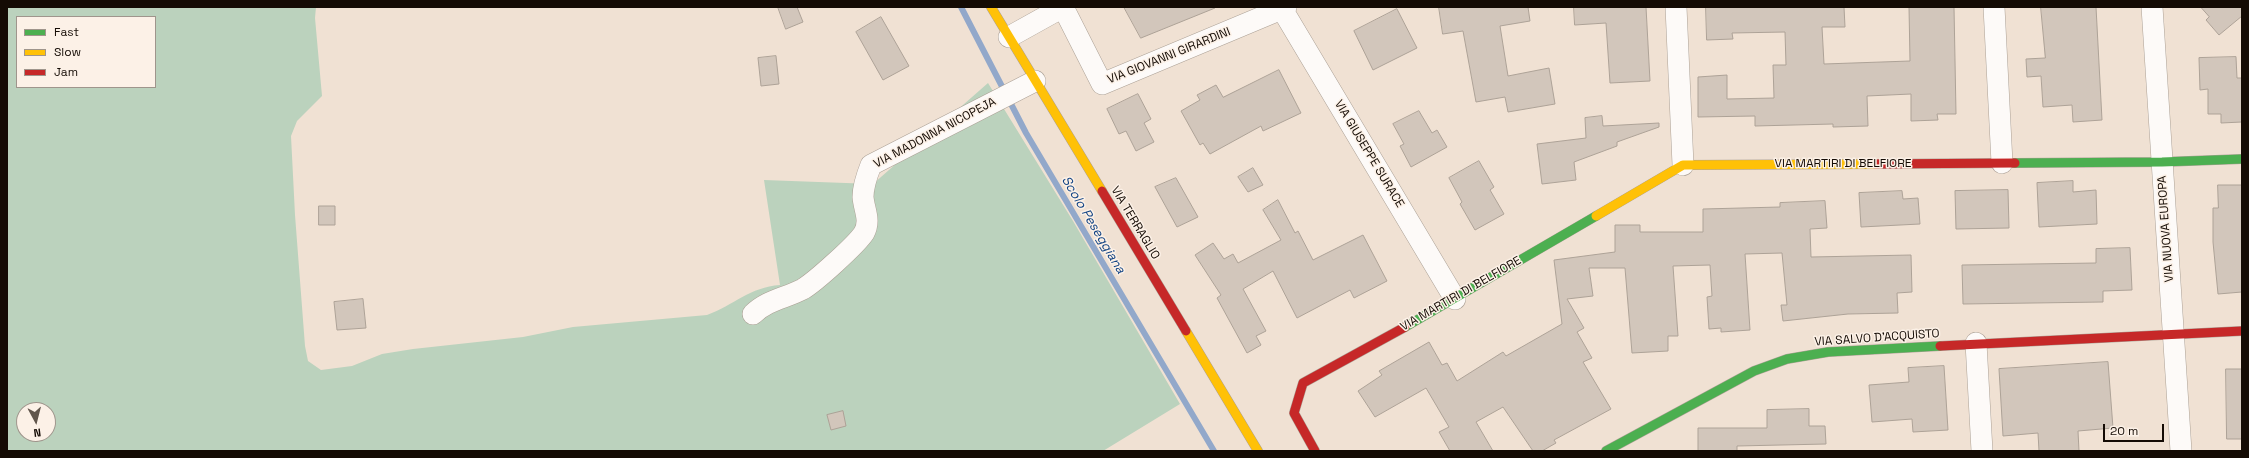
<!DOCTYPE html>
<style>
body{margin:0}
#map{position:relative;width:2249px;height:458px;overflow:hidden;background:#f0e1d3;font-family:"Space Grotesk",sans-serif}
canvas{display:block}
.frame{position:absolute;inset:0;border:8px solid #140b04;pointer-events:none}
.legend{position:absolute;left:16px;top:16px;width:140px;height:72px;box-sizing:border-box;background:#fcf1e7;border:1px solid #9f958c;margin:0;padding:5px 7px;list-style:none;font-size:12px;color:#140b04}
.legend li{display:flex;align-items:center;gap:8px;height:20px}
.legend b{width:20px;border:1px solid #9f958c}
.north{position:absolute;left:16px;top:402px;width:40px;height:40px;box-sizing:border-box;background:#fcf1e7;border:1px solid #9f958c;border-radius:50%;rotate:173deg;font-size:11px;font-weight:700;line-height:16px;text-align:center;color:#140b04}
.north::after{content:'';display:block;margin:auto;width:14px;height:18px;background:#61564c;clip-path:polygon(50% 0,100% 100%,50% 72%,0 100%)}
.scale{position:absolute;left:2103px;top:424px;width:61px;height:18px;box-sizing:border-box;border:2px solid #140b04;border-top:0;padding-left:5px;font-size:12px;line-height:14px;white-space:nowrap;color:#140b04;-webkit-text-stroke:3px #fcf1e7;paint-order:stroke}
</style>
<div id="map">
<canvas width="2249" height="458"></canvas>
<div class="frame"></div>
<ul class="legend">
<li><b style="height:5px;background:#4caf50"></b>Fast</li>
<li><b style="height:5px;background:#ffc107"></b>Slow</li>
<li><b style="height:5px;background:#c62828"></b>Jam</li>
</ul>
<div class="north">N</div>
<div class="scale">20 m</div>
</div>
<script>
const context = document.querySelector('canvas').getContext('2d');
context.lineJoin = 'round';
function paint(path, color) { context.fillStyle = color; context.fill(path, 'evenodd'); }
function trace(path, color, width, dash) { context.strokeStyle = color; context.lineWidth = width; context.lineCap = dash ? 'butt' : 'round'; context.setLineDash(dash || []); context.stroke(path); }
function write(font, color, halo, rows, align = 'center') {
  context.font = font + ' "Space Grotesk",sans-serif'; context.lineWidth = 3; context.setLineDash([]); context.textBaseline = 'middle'; context.strokeStyle = halo; context.fillStyle = color; for (const [text, x, y, turn = 0] of rows) {
    context.save(); context.translate(x, y); context.rotate((+turn || 0) * Math.PI / 180); context.textAlign = isNaN(turn) ? turn : align; if (halo) context.strokeText(text, 0, 0); context.fillText(text, 0, 0); context.restore();
  }
}
paint(new Path2D(`
 M 7,7 L 316,7 L 315,18 L 322,96 L 297,121 L 291,136 L 295,215 L 305,346 L 308,361 L 321,370 L 352,366 L 382,354 L 413,349 L 523,337 L 573,327 L 707,315 C 734,305 750,287 780,285 L 764,180 L 873,184 L 988,83 L 1073,221 L 1180,404 L 1103,451 L 7,451 ZM 17,17 L 155,17 L 155,87 L 17,87 ZM 24,410 L 48,410 L 48,434 L 24,434 Z`), '#bbd2bd');
trace(new Path2D(`
 M 961,7 L 1026,133 L 1214,451`), '#92a8ca', 6);
const building = new Path2D(`
 M 778,7 L 797,7 L 803,22 L 786,29 Z
 M 1124,7 L 1215,7 L 1215,8 L 1141,38 Z
 M 1439,7 L 1528,7 L 1530,21 L 1500,26 L 1508,76 L 1549,68 L 1555,104 L 1508,112 L 1505,97 L 1476,102 L 1463,31 L 1443,34 Z
 M 1574,7 L 1646,7 L 1650,81 L 1610,83 L 1606,23 L 1575,25 Z
 M 1706,7 L 1844,7 L 1845,27 L 1822,27 L 1824,64 L 1910,61 L 1909,7 L 1954,7 L 1956,114 L 1937,114 L 1938,120 L 1911,121 L 1911,94 L 1867,96 L 1868,126 L 1833,127 L 1833,124 L 1755,126 L 1755,116 L 1698,117 L 1698,77 L 1727,75 L 1727,99 L 1774,98 L 1773,65 L 1786,65 L 1785,32 L 1732,33 L 1733,39 L 1707,40 Z
 M 2041,7 L 2096,7 L 2102,120 L 2073,122 L 2072,105 L 2043,107 L 2041,76 L 2027,77 L 2026,59 L 2045,58 Z
 M 2201,7 L 2242,7 L 2242,16 L 2219,35 L 2206,20 L 2209,17 Z
 M 1397,9 L 1417,48 L 1373,70 L 1354,31 Z
 M 881,17 L 909,66 L 883,80 L 856,32 Z
 M 776,56 L 779,84 L 761,86 L 758,58 Z
 M 2236,57 L 2237,78 L 2242,78 L 2242,122 L 2221,123 L 2221,114 L 2208,114 L 2208,89 L 2200,90 L 2199,58 Z
 M 1279,70 L 1301,113 L 1263,131 L 1261,126 L 1210,154 L 1203,143 L 1200,145 L 1181,111 L 1200,100 L 1197,95 L 1216,85 L 1223,97 Z
 M 1138,94 L 1151,119 L 1144,123 L 1154,142 L 1136,151 L 1126,131 L 1119,134 L 1107,109 Z
 M 1419,111 L 1432,133 L 1437,130 L 1447,147 L 1411,167 L 1400,146 L 1404,144 L 1393,124 Z
 M 1602,116 L 1603,126 L 1659,123 L 1659,127 L 1617,142 L 1617,146 L 1574,162 L 1576,180 L 1542,184 L 1537,144 L 1586,138 L 1585,118 Z
 M 1479,161 L 1494,187 L 1490,190 L 1504,214 L 1475,230 L 1460,204 L 1462,202 L 1449,178 Z
 M 1253,168 L 1263,185 L 1248,192 L 1238,177 Z
 M 1176,178 L 1198,217 L 1177,227 L 1155,187 Z
 M 2073,181 L 2073,192 L 2096,190 L 2097,224 L 2039,227 L 2037,183 Z
 M 2218,185 L 2242,185 L 2242,292 L 2218,294 L 2213,242 L 2213,208 L 2218,208 Z
 M 2008,190 L 2009,228 L 1956,229 L 1955,191 Z
 M 1902,191 L 1903,199 L 1918,198 L 1920,224 L 1861,227 L 1859,193 Z
 M 1278,200 L 1295,233 L 1298,231 L 1313,260 L 1363,235 L 1387,281 L 1354,298 L 1350,290 L 1297,318 L 1273,271 L 1243,289 L 1266,331 L 1256,336 L 1261,345 L 1247,353 L 1217,298 L 1221,295 L 1195,255 L 1213,243 L 1224,259 L 1233,254 L 1238,263 L 1281,240 L 1263,210 Z
 M 1825,201 L 1827,228 L 1810,229 L 1811,257 L 1911,255 L 1912,292 L 1897,293 L 1898,313 L 1848,314 L 1783,321 L 1781,305 L 1787,305 L 1782,253 L 1745,254 L 1750,330 L 1721,332 L 1721,328 L 1709,329 L 1707,297 L 1712,296 L 1710,265 L 1673,266 L 1678,336 L 1668,336 L 1668,351 L 1632,353 L 1625,268 L 1589,268 L 1593,296 L 1567,299 L 1584,328 L 1577,332 L 1592,358 L 1583,362 L 1611,409 L 1554,440 L 1556,443 L 1542,451 L 1533,451 L 1503,407 L 1476,422 L 1493,451 L 1450,451 L 1439,432 L 1449,427 L 1426,388 L 1375,417 L 1358,391 L 1382,375 L 1379,371 L 1429,342 L 1442,365 L 1447,363 L 1457,381 L 1503,352 L 1506,356 L 1562,324 L 1554,260 L 1615,252 L 1615,225 L 1640,225 L 1640,232 L 1703,232 L 1703,209 L 1780,207 L 1780,203 Z
 M 319,206 L 335,206 L 335,225 L 319,225 Z
 M 2130,248 L 2132,290 L 2103,291 L 2103,302 L 1963,304 L 1962,265 L 2096,263 L 2096,249 Z
 M 363,299 L 366,328 L 337,330 L 334,302 Z
 M 2108,362 L 2113,428 L 2078,431 L 2079,451 L 2039,451 L 2038,433 L 2003,436 L 1999,369 Z
 M 1944,366 L 1948,430 L 1913,432 L 1912,419 L 1872,422 L 1869,385 L 1909,382 L 1908,368 Z
 M 2226,369 L 2242,369 L 2242,439 L 2227,439 Z
 M 1809,409 L 1809,426 L 1825,426 L 1826,444 L 1737,446 L 1737,451 L 1698,451 L 1698,428 L 1767,428 L 1767,410 Z
 M 843,411 L 846,426 L 831,430 L 827,415 Z`);
paint(building, '#d2c6bb');
trace(building, '#ada297', 1);
const street = new Path2D(`
 M 1676,7 L 1683,165
 M 1994,7 L 2002,163
 M 2152,7 L 2181,451
 M 1282,9 L 1455,299
 M 1009,37 L 1063,7 L 1102,84 L 1286,7
 M 753,314 C 767,300 786,298 803,289 C 816,281 856,245 864,233 C 871,220 864,210 863,197 C 863,186 867,175 871,165 L 1035,81
 M 1976,343 L 1982,451`);
const fast = new Path2D(`
 M 2015,163 L 2162,162 L 2242,159
 M 1405,327 L 1596,216
 M 1606,451 L 1754,371 L 1787,359 L 1828,352 L 1940,346`);
const slow = new Path2D(`
 M 991,7 L 1102,191
 M 1596,216 L 1683,165 L 1875,164
 M 1186,331 L 1258,451`);
const jam = new Path2D(`
 M 1875,164 L 2015,163
 M 1102,191 L 1186,331
 M 1940,346 L 2242,331
 M 1315,451 L 1294,413 L 1303,383 L 1405,327`);
trace(street, '#aba095', 22);
trace(fast, '#aba095', 10);
trace(slow, '#aba095', 10);
trace(jam, '#aba095', 10);
trace(street, '#fdfaf8', 21);
trace(fast, '#4caf50', 9);
trace(slow, '#ffc107', 9);
trace(jam, '#c62828', 9);
write('12px', '#140b04', '#fcf1e7', [
 ["VIA GIOVANNI GIRARDINI",1169,56,-22],
 ["VIA MADONNA NICOPEJA",935,133,-28],
 ["VIA GIUSEPPE SURACE",1369,154,59],
 ["VIA MARTIRI DI BELFIORE",1843,164],
 ["VIA TERRAGLIO",1135,223,59],
 ["VIA NUOVA EUROPA",2166,229,-94],
 ["VIA MARTIRI DI BELFIORE",1461,294,-30],
 ["VIA SALVO D'ACQUISTO",1877,338,-4]
]);
write('italic 13px', '#104283', '#fcf1e7', [
 ["Scolo Peseggiana",1093,225,59]
]);
</script>
